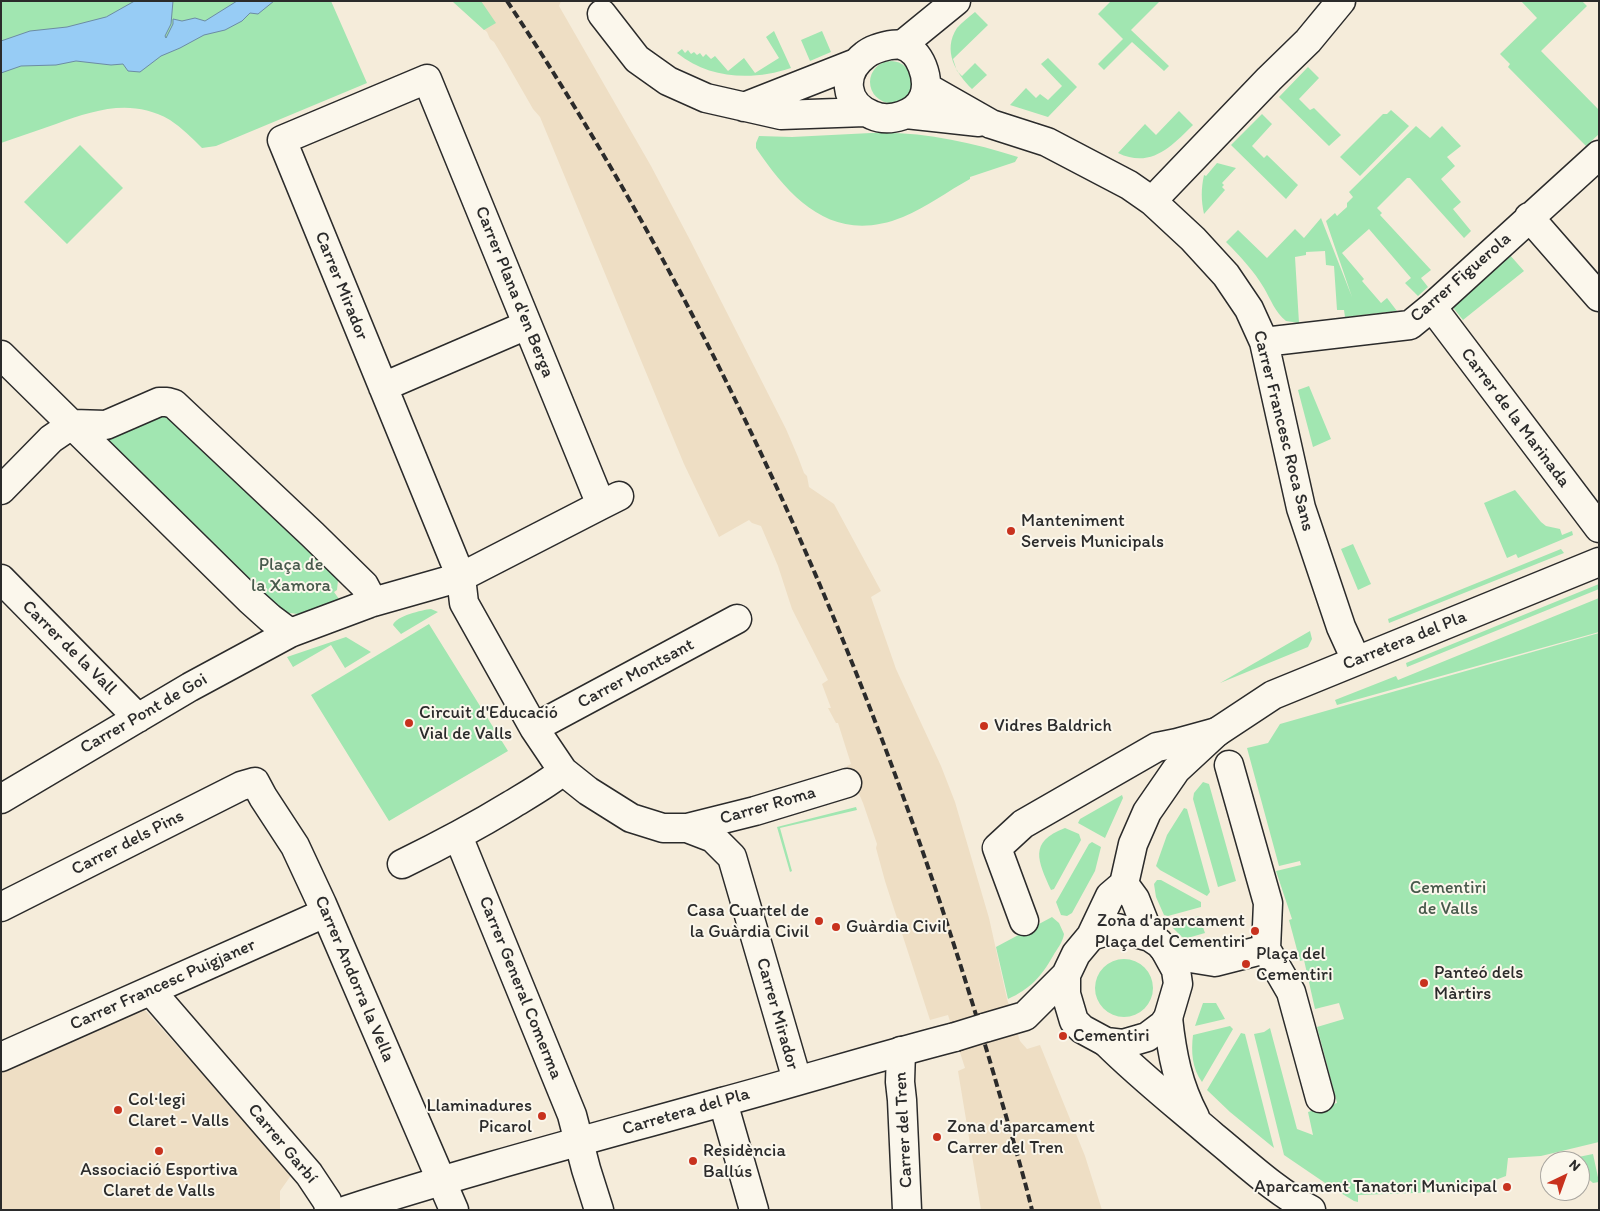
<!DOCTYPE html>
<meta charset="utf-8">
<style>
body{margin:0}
#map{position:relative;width:1600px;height:1211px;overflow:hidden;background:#f5ecda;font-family:Itim,sans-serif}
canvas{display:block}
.frame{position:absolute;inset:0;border:2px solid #2b2b2b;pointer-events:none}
.north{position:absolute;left:1540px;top:1151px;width:50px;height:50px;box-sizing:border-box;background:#fbf7ec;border:1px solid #a8a59f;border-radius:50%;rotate:42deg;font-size:14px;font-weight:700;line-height:20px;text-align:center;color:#2b2b2b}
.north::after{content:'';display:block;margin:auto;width:18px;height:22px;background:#c8321e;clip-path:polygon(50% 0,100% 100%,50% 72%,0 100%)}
</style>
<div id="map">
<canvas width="1600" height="1211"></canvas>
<div class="frame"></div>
<div class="north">N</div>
</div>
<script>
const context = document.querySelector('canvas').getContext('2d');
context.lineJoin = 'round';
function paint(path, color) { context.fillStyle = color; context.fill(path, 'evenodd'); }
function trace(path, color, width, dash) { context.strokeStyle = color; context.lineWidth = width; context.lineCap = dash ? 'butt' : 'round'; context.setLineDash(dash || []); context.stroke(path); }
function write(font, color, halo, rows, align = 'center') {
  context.font = font + ' Itim,sans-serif'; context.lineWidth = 4; context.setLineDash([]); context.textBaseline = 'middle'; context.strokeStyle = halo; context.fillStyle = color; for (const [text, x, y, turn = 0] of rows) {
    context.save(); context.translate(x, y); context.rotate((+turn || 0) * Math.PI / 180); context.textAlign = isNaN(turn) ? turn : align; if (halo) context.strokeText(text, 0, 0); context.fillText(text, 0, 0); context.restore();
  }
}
paint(new Path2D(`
 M 452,1 L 561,1 L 559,6 L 651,166 L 690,240 L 786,429 L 798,457 L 804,473 L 807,476 L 809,487 L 834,504 L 881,591 L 871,597 L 896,669 L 941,766 L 955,802 L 989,918 L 1007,999 L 1020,1041 L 1027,1049 L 1040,1045 L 1085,1156 L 1102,1210 L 981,1210 L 958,1071 L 965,1068 L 948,1015 L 930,1020 L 885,881 L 876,848 L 877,844 L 863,803 L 847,766 L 851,764 L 838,723 L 836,723 L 828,708 L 831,708 L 822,684 L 828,680 L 792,609 L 778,566 L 761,526 L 752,523 L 749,520 L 719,537 L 684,464 L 540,117 L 533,109 L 506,62 L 494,42 L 490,39 L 487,32 Z
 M 144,1009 L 292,1174 L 280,1191 L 280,1210 L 1,1210 L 1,1071 Z`), '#eedec4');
paint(new Path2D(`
 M 1,1 L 331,1 L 367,83 L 216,146 L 202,148 C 192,138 182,128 170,120 C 131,98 95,110 56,124 C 38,130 19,137 1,143 Z
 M 452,1 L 481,1 L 496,23 L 484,30 Z
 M 1111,1 L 1160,1 L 1131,30 L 1169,66 L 1164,71 L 1132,42 L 1104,70 L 1098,64 L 1123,39 L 1098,14 Z
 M 1521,1 L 1582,1 L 1587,6 L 1541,51 L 1599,110 L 1599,134 L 1586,146 L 1508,67 L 1510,64 L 1500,54 L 1537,18 Z
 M 975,12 L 988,25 L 953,59 L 957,71 L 962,76 L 975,63 L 987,75 L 972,89 C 956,73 942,51 957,28 C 962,22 969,17 975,12 Z
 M 774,31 L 791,68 C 753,81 709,79 677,53 L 682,49 L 685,53 L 688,50 L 691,54 L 694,52 L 697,55 L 700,53 L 703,57 L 706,54 L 711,59 L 715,56 L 728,71 L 744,58 L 755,73 L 779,58 L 766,37 Z
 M 822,31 L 831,52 L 810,61 L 801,40 Z
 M 1048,58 L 1077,87 L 1048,117 L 1010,105 L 1026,88 L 1036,98 L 1040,94 L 1048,100 L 1062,86 L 1041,64 Z
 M870 82a21 21 0 1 1 42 0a21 21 0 1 1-42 0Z
 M 1308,67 L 1319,78 L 1299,99 L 1310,110 L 1314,108 L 1341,135 L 1329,146 L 1279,97 Z
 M 1391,110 L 1409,126 L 1360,176 L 1340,157 L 1383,114 L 1387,114 Z
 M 1179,111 L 1193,125 C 1172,146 1151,169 1118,153 L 1145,124 L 1156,135 Z
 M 1262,114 L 1272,124 L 1252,146 L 1264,158 L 1267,155 L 1298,185 L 1286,199 L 1231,145 Z
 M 1416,126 L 1430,138 L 1442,126 L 1461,146 L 1447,157 L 1455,166 L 1441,179 L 1461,202 L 1453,209 L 1471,231 L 1464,238 L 1410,178 L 1407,178 L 1377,208 L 1382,213 L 1380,215 L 1431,270 L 1421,278 L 1428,287 L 1418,296 L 1405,283 L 1411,278 L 1369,229 L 1342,253 L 1364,279 L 1362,281 L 1381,303 L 1387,298 L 1397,311 L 1345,317 L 1344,310 L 1337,310 L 1334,266 L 1326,265 L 1325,251 L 1306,252 L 1306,255 L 1295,257 L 1299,323 L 1286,321 C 1275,312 1271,300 1264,288 C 1254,271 1240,256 1226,242 L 1238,230 L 1267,258 L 1295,229 L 1304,238 L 1321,218 L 1352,297 L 1326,221 L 1335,213 L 1337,216 L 1347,207 L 1347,203 L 1353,197 L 1349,192 Z
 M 871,133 C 921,131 970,142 1018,157 L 1015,162 L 970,177 L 970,179 C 948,191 927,207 903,217 C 834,245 792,201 756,148 L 756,143 L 759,136 L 792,137 Z
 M 80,145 L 123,188 L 67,244 L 24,202 Z
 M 1217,163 L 1236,168 L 1222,183 L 1224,185 L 1222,187 L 1225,190 L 1204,214 C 1201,200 1201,189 1204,175 L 1206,176 Z
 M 1509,254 L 1524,271 L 1463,320 L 1451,305 Z
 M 1309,386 L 1331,439 L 1313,447 L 1298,390 Z
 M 166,412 L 339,570 L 337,590 L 334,592 L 339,599 L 305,619 L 301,613 L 298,614 L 273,611 L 108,442 L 111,436 Z
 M 1515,490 L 1541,522 L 1546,526 L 1560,529 L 1562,535 L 1572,531 L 1573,535 L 1518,558 L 1516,554 L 1507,558 L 1484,503 Z
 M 1353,544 L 1371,584 L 1358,590 L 1341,549 Z
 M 1561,549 L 1564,553 L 1389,623 L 1388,619 Z
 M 1599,584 L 1599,589 L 1407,667 L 1406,663 Z
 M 1599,598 L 1599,632 L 1337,705 L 1335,700 L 1396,676 L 1398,680 Z
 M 431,609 L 438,612 L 401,634 L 393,625 C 396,616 422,610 431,609 Z
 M 429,624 L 508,751 L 389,821 L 311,695 Z
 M 1310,631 L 1312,639 L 1308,647 L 1220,683 Z
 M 1599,633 L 1599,1142 L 1541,1156 L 1508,1158 L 1506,1176 L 1490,1182 L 1441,1192 L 1358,1195 L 1358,1202 L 1354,1201 L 1331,1187 L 1284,1155 L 1254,1034 L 1264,1032 L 1270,1028 L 1297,1129 L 1313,1135 L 1308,1112 L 1337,1103 L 1317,1027 L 1344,1019 L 1339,1003 L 1315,1009 L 1304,960 L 1300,961 L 1289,920 L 1292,919 L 1276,871 L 1301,865 L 1300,861 L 1279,866 L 1247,748 L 1268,743 L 1280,724 Z
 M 346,637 L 371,652 L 345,668 L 331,645 L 293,667 L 287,657 Z
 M 1203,782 L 1209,784 L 1236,881 L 1218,887 L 1193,799 L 1194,793 Z
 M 1122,795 L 1123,798 L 1105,838 L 1078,823 L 1080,819 Z
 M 856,807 L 857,810 L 780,828 L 792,871 L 790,872 L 777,827 Z
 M 1184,808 L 1187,809 L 1210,892 L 1207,896 L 1160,870 L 1156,866 L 1167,835 Z
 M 1065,828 L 1079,834 L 1081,840 L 1054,889 L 1051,890 C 1038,861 1028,842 1065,828 Z
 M 1092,842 L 1101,847 L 1095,871 L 1072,913 L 1067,916 L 1061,915 L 1056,902 L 1089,844 Z
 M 1157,880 L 1161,880 L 1201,902 L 1201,907 L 1168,916 L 1164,915 L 1156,897 L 1154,884 Z
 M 1199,916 L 1205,933 L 1184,939 L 1172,927 L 1173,923 Z
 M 1052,917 L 1059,923 L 1064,934 C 1063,942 1057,949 1053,956 C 1041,977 1030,989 1008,999 L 996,947 Z
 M1095 988a29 29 0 1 1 58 0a29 29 0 1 1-58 0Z
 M 1203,1003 L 1216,1003 L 1225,1019 L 1195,1026 Z
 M 1230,1026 L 1233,1029 L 1202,1082 C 1192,1068 1191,1052 1193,1035 Z
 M 1241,1033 L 1245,1034 L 1274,1148 L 1230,1112 L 1207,1090 Z
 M 1593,1154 L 1599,1182 L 1593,1183 L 1580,1172 L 1580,1161 L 1559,1161 Z`), '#a1e6b1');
const water = new Path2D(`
 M 135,1 L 173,1 L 171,24 L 165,36 L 166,38 L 173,24 L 173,19 L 182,21 L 195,18 L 205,21 L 237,1 L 274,1 L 258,14 L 250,13 L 242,21 L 225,30 L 204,35 L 180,48 L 161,56 L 140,72 L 128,71 L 123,64 L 111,65 L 76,61 L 56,65 L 21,66 L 1,73 L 1,41 L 30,31 L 67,27 L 106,17 Z`);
paint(water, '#97ccf5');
trace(water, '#6c8ca4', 1);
const minor = new Path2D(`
 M 602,14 L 637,59 L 668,81 L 706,98 L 781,115 L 865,112
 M 890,45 C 893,45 898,44 901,45 C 921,50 930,79 924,96 C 917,115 889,123 872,115 C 844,104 841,73 865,55 C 872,49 882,47 890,45 Z
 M 902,45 L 956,1
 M 926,87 L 991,124 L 1047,142 L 1129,185 L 1152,201 L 1193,239 L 1226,275 L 1249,309 L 1264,342 L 1301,508 L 1341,627 L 1356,660
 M 744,107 L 856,63
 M 906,114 L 979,122
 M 1152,201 L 1269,79 L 1308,41 L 1341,1
 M 1529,217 L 1599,297
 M 1432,307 L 1599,528
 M 1264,342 L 1410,325 L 1432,307 L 1599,155
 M 1,355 L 250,600 L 270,618 L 290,633
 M 383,387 L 527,325
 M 73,424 L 106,425 L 159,402 L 167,402 L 174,404 L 313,535 L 364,585 L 373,602
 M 1,490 L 51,439 L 73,424
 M 601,505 L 427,79 L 282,140 L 461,577 L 601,505 L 619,496
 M 1,579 L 138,718
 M 534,728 L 737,619
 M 1229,765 L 1268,903 L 1266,949 L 1291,992 L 1320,1098
 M 1,799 L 190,687 L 290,633 L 373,602 L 461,577 L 464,603 L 534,728 L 563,771 L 588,791 L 631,818 L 663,828 L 687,828 L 713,838 L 732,857 L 797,1080
 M 687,828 L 755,811 L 847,783
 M 458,836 L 572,1115 L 586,1169 L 599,1210
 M 402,864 C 439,846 475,827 511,805 C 529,794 547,784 563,771
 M 1,907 L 241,786 L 255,782 L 263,797 L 295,846 L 322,904 L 454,1210
 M 1024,921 L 997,848 L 1023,824 L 1157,747 L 1177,743 L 1217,732
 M 1165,950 L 1184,957 L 1215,962 L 1266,949
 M 151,991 L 309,1174 L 327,1201 L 330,1210
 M 1168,1018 C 1172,1055 1178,1085 1195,1117
 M 1106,1042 C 1140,1076 1177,1105 1213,1136 C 1245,1162 1275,1191 1311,1210
 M 901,1051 L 900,1082 L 902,1100 L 907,1210
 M 1,1057 L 325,913
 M 723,1102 L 754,1210`);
const major = new Path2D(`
 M 1124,884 L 1133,844 L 1147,812 L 1176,770 L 1217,732 L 1273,695 L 1599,562
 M 1124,884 L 1135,899 L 1150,937
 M 1117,928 L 1150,937 L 1159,943 L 1165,950 L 1176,970 L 1178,984 L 1168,1018 L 1163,1025 L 1147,1037 L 1123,1044 L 1106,1042 L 1082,1029 L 1074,1021 L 1066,994 L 1066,975 L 1076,954 L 1091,936 Z
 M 1091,936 L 1110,896 L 1124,884
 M 984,1028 L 1025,1016 L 1066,975
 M 347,1210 C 471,1170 597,1137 722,1102 C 800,1081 877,1057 955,1037`);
trace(minor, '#2b2b2b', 31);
trace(major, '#2b2b2b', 31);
trace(minor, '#fbf7ec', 28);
trace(major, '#fbf7ec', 28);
trace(new Path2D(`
 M 507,1 C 727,332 883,695 994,1075 C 1007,1120 1021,1165 1032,1210`), '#2b2b2b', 4, [8, 4]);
const majorBridge = new Path2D(`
 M 955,1037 L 984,1028`);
trace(majorBridge, '#2b2b2b', 31, []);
trace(majorBridge, '#fbf7ec', 28);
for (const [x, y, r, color] of [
 [1011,531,5,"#c8321e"],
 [409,723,5,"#c8321e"],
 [984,726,5,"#c8321e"],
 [819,921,5,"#c8321e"],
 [836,927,5,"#c8321e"],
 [1255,931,5,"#c8321e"],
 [1246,964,5,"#c8321e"],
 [1424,983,5,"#c8321e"],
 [1063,1036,5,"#c8321e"],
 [118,1110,5,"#c8321e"],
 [542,1116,5,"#c8321e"],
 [937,1137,5,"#c8321e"],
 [159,1151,5,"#c8321e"],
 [693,1161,5,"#c8321e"],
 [1507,1187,5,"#c8321e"]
]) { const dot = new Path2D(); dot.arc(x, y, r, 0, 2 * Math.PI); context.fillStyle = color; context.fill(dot); trace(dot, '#fbf7ec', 2); }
write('18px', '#2b2b2b', '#fbf7ec', [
 ["Carrer Figuerola",1461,278,-41],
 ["Carrer Mirador",341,286,68],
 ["Carrer Plana d'en Berga",514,292,68],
 ["Carrer de la Marinada",1515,418,53],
 ["Carrer Francesc Roca Sans",1283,431,76],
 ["Carretera del Pla",1405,641,-22],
 ["Carrer de la Vall",69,648,45],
 ["Carrer Montsant",636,674,-28],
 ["Carrer Pont de Goi",144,714,-30],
 ["Carrer Roma",768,806,-16],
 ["Carrer dels Pins",128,843,-27],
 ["Carrer Andorra la Vella",354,979,67],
 ["Carrer Francesc Puigjaner",163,985,-24],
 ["Carrer General Comerma",520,988,68],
 ["Carrer Mirador",777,1014,74],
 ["Carretera del Pla",686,1112,-16],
 ["Carrer del Tren",904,1130,-93],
 ["Carrer Garbí",282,1144,50]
]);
write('18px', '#2b2b2b', '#fbf7ec', [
 ["Manteniment",1021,521],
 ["Serveis Municipals",1021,542],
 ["Circuit d'Educació",419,713],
 ["Vial de Valls",419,734],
 ["Vidres Baldrich",994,726],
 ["Casa Cuartel de",809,911,"right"],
 ["la Guàrdia Civil",809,932,"right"],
 ["Zona d'aparcament",1245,921,"right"],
 ["Plaça del Cementiri",1245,942,"right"],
 ["Guàrdia Civil",846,927],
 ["Plaça del",1256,954],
 ["Cementiri",1256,975],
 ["Panteó dels",1434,973],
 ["Màrtirs",1434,994],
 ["Cementiri",1073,1036],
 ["Col·legi",128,1100],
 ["Claret - Valls",128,1121],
 ["Llaminadures",532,1106,"right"],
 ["Picarol",532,1127,"right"],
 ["Zona d'aparcament",947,1127],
 ["Carrer del Tren",947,1148],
 ["Residència",703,1151],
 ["Ballús",703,1172],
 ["Associació Esportiva",159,1170,"center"],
 ["Claret de Valls",159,1191,"center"],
 ["Aparcament Tanatori Municipal",1497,1187,"right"]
], 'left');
write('18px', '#485a4c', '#fbf7ec', [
 ["Plaça de",291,565],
 ["la Xamora",291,586],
 ["Cementiri",1448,888],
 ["de Valls",1448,909]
]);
</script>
